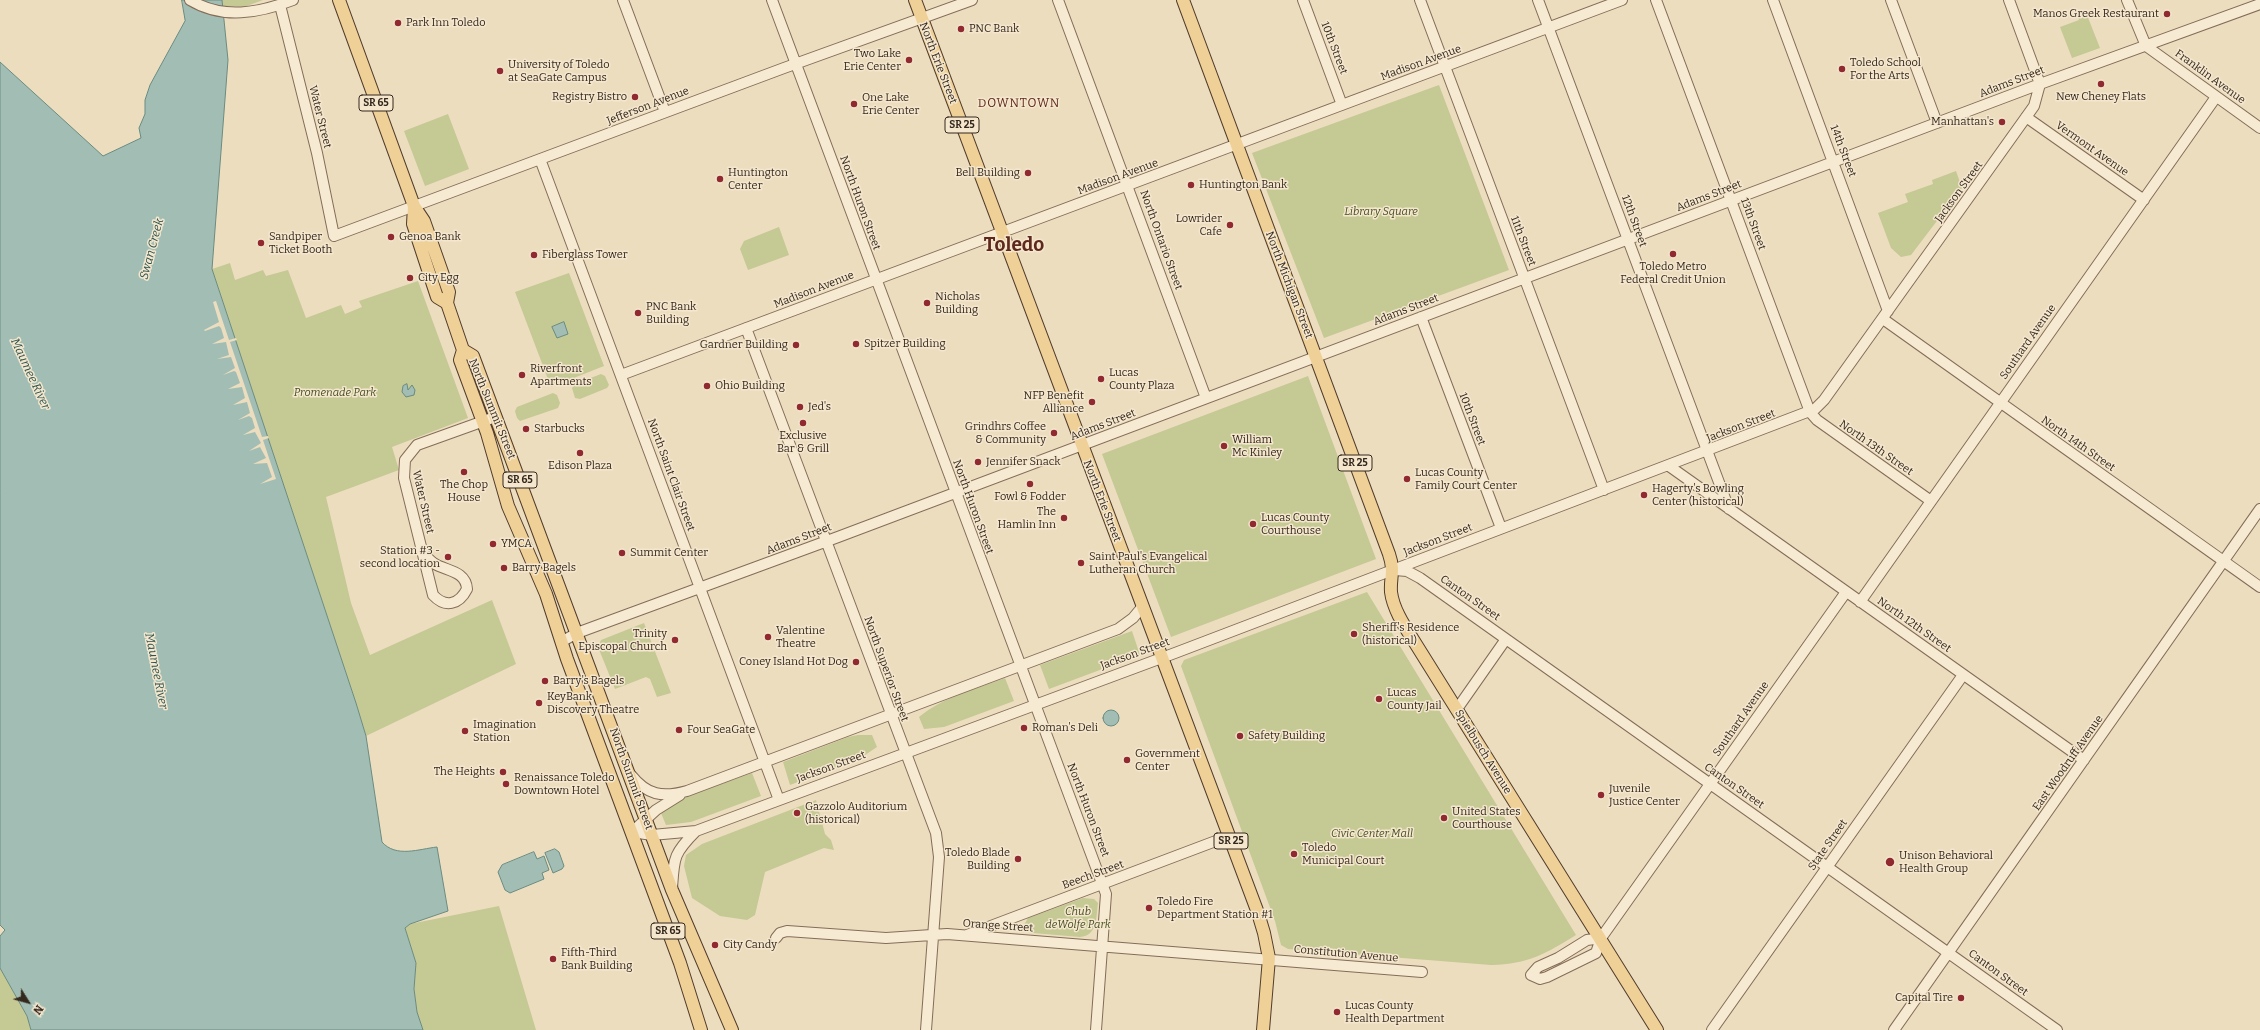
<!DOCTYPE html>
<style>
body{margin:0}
#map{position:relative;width:2260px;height:1030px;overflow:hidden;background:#ecddbf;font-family:Bitter,serif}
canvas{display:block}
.north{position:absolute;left:8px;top:982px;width:40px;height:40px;-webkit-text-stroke:3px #f4e7ce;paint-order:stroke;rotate:127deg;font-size:11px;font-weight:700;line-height:16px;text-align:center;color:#34271c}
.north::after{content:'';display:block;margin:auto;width:14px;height:18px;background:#34271c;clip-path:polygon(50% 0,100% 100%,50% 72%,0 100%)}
</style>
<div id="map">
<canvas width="2260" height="1030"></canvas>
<div class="north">N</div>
</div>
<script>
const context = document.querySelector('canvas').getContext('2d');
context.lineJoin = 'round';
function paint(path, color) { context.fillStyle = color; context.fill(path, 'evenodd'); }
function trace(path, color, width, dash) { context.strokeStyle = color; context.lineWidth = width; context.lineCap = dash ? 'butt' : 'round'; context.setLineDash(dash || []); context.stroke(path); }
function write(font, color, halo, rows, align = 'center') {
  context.font = font + ' Bitter,serif'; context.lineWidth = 3; context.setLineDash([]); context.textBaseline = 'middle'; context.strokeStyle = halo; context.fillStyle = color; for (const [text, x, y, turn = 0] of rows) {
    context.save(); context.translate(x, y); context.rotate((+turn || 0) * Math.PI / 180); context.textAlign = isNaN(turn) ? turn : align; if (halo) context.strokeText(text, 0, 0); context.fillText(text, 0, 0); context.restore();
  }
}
paint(new Path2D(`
 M 222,0 L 263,0 L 244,7 L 223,6 Z
 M 2085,10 L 2100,48 L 2072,58 L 2060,27 L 2079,20 L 2076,13 Z
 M 1439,85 L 1509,270 L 1324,338 L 1252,153 Z
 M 448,114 L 469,169 L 425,186 L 404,131 Z
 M 1956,171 L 1962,188 L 1911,255 L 1901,257 L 1891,248 L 1878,213 L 1908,202 L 1905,194 L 1933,184 L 1932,180 Z
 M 779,227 L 789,255 L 748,270 L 740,249 L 744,241 Z
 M 230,263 L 235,280 L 263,270 L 266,276 L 288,270 L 306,318 L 341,305 L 345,314 L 362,307 L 359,301 L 418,281 L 468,418 L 392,447 L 399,470 L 326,497 L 351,603 L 370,655 L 492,600 L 516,664 L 366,736 L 356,703 L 212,269 Z
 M 569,273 L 604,366 L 551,387 L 515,292 Z
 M 601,374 L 605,376 L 609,385 L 607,388 L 580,399 L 575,398 L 572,388 L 575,384 Z
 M 1308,376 L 1376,559 L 1171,637 L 1102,454 Z
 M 553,393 L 557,395 L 560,403 L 558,408 L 520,421 L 517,418 L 515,411 L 517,407 Z
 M 1367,592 L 1576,935 C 1545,954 1529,964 1491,965 L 1288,949 L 1281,945 L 1275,921 L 1181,666 L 1184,660 Z
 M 644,623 L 671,693 L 657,697 L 650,679 L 646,677 L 615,689 L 598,647 L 601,640 Z
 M 1132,631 L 1140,655 L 1049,689 L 1040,665 Z
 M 1005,678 L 1014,701 L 944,727 L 924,729 L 919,717 C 943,697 976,689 1005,678 Z
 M 858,735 L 872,735 L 877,747 L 859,759 L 790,785 L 783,762 L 848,737 Z
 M 752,773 L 761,796 L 691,822 L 666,825 L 661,813 L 688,796 Z
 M 816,800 L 825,834 L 831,840 L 834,850 L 824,848 L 765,872 L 755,915 L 747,920 L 720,916 L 692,898 L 684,866 L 686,855 L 702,844 Z
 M 1083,898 L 1094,899 L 1098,903 C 1096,916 1098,936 1080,937 L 1033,933 L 1026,929 L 1024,925 L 1028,918 Z
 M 499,906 L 536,1030 L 423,1030 L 417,1012 L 414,989 L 416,963 L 405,928 L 410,924 Z
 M 0,968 L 27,1016 L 31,1030 L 0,1030 Z`), '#c5c994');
const water = new Path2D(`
 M 182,0 L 222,0 L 228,60 L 212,269 L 356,703 L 366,736 L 382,842 C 396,858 419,849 437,847 L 448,911 L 410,924 L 405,928 L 416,963 L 414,989 L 417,1012 L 423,1030 L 31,1030 L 27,1016 L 0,968 L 0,936 L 5,930 L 0,925 L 0,62 L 103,156 L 141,138 L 139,128 L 145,114 L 145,100 L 150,85 L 185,21 Z
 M 564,322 L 568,334 L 557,338 L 552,327 Z
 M 407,384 L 408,390 L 412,385 L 415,390 L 414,395 L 406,397 L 402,392 L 403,386 Z
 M1103 718a8 8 0 1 1 16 0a8 8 0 1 1-16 0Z
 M 555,849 L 559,852 L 564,866 L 562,869 L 553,873 L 545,853 Z
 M 534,852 L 537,859 L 544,856 L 549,870 L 542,873 L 544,879 L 510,893 L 505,890 L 498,872 L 502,865 Z`);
paint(water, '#a2beb4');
trace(water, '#6a8b81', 1);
paint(new Path2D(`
 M 216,301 L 229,340 L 236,338 L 237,340 L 230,342 L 262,437 L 268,436 L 269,438 L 263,440 L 276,479 L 260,484 L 272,477 L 267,463 L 253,464 L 266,458 L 260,447 L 249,451 L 261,443 L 255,432 L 243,435 L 255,428 L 252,418 L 249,416 L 238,420 L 250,413 L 247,402 L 233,405 L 245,398 L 242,387 L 228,389 L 240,383 L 236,372 L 234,371 L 223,375 L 235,368 L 231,357 L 217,359 L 229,355 L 226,342 L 212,344 L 224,338 L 221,328 L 219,326 L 205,331 L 204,330 L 219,322 L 213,302 Z`), '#ecddbf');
const minor = new Path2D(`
 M 190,0 C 223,20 259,13 293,0
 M 623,0 L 665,112
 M 772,0 L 1106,894 L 1096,1030
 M 1058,0 L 1206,398
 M 1303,0 L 1342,105
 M 1420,0 L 1604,490
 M 1538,0 L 1729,509
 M 1656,0 L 1810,412 L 1817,420 L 1931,501
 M 1773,0 L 1888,311
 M 1891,0 L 1937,123
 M 2127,0 L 2146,46 L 2260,128
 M 280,5 L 317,153 L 334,236 L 784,68 L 972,0
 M 2026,117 L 2144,200
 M 540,159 L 779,800
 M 1421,317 L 1501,528
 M 1883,319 L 2260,587
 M 746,328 L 936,833 L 939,857 L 926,1030
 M 621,375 L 1622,0
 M 1669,466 L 2084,760
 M 423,553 C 427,557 430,561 435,564 C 447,571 466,571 467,589 C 459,605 445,608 433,595 L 404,478 L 405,460 L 417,445 L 495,417
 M 1395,570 L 1407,571 L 1420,578 L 2057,1030
 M 1860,602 L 2216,97
 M 561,642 L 577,633 L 838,537 L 2040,84 L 2260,4
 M 1457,709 L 1506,639
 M 631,775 C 647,795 662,798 687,791 L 1118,629 L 1133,618 L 1143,606
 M 632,832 L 652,835 L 696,831 L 1175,653 L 1815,409 L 1824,400 L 2034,106 L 2040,84 L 2009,0
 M 632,832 L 656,810 L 680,795
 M 672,889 C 674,858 673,854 696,831
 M 967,935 L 1229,836
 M 776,938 L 780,933 L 787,931 L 886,938 L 947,934 L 1422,972
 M 1601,938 L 1587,940 L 1558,958 L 1538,967 L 1531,975 L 1540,979 L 1547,977 L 1596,953 L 1601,938 L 1846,592
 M 1712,1030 L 1963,675
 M 1894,1030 L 2260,509`);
const major = new Path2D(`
 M 339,0 L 414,206 L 424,221 L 449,292 L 447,303 L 463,350 L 460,360 L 487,433 L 508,506 L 546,594 L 567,659 L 680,963 L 701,1030
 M 915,0 L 1258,913 L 1264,933 L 1269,958 L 1263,1030
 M 1183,0 L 1389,554 C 1395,572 1390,576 1391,592 C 1393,608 1403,624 1412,638 L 1657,1030
 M 414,206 L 413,224 L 437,297 L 447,303
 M 463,350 L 473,356 L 672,890 L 732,1030`);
trace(minor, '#846d58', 12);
trace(major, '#513c2d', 14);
trace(minor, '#f7ead2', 10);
trace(major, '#efd097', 12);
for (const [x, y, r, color] of [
 [2167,14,4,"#912a30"],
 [398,23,4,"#912a30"],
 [961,29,4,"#912a30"],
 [909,60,4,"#912a30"],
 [1842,69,4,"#912a30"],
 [500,71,4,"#912a30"],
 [2101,84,4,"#912a30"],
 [635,97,4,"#912a30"],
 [854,104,4,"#912a30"],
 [2002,122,4,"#912a30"],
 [1028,173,4,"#912a30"],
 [720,179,4,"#912a30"],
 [1191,185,4,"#912a30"],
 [1230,225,4,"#912a30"],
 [391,237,4,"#912a30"],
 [261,243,4,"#912a30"],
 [1673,254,4,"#912a30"],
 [534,255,4,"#912a30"],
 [410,278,4,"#912a30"],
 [927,303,4,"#912a30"],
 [638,313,4,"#912a30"],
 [856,344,4,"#912a30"],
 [796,345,4,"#912a30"],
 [522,375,4,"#912a30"],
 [1101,379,4,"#912a30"],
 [707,386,4,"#912a30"],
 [1092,402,4,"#912a30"],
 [800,407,4,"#912a30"],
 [803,423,4,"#912a30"],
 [526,429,4,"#912a30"],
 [1054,433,4,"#912a30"],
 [1224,446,4,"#912a30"],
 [580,453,4,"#912a30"],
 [978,462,4,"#912a30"],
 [464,472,4,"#912a30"],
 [1407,479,4,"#912a30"],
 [1030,484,4,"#912a30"],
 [1644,495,4,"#912a30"],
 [1064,518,4,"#912a30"],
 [1253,524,4,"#912a30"],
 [493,544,4,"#912a30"],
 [622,553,4,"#912a30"],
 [448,557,4,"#912a30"],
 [1081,563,4,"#912a30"],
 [504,568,4,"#912a30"],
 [1354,634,4,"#912a30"],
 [768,637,4,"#912a30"],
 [675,640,4,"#912a30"],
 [856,662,4,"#912a30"],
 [545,681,4,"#912a30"],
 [1379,699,4,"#912a30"],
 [539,703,4,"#912a30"],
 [1024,728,4,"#912a30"],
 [679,730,4,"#912a30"],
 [465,731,4,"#912a30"],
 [1240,736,4,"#912a30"],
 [1127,760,4,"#912a30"],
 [503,772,4,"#912a30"],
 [506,784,4,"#912a30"],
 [1601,795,4,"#912a30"],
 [797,813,4,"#912a30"],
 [1444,818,4,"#912a30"],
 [1294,854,4,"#912a30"],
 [1018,859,4,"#912a30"],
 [1890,862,5,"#912a30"],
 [1149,908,4,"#912a30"],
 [715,945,4,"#912a30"],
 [553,959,4,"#912a30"],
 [1961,998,4,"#912a30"],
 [1337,1012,4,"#912a30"]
]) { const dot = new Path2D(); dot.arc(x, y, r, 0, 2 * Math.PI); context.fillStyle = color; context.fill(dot); trace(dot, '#f4e7ce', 1.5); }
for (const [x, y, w] of [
 [376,103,34],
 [962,125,34],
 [1355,463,34],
 [520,480,34],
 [1231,841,34],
 [668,931,34]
]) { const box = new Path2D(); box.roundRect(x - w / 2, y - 8, w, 16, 3); context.fillStyle = '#f4e7ce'; context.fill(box); trace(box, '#34271c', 1); }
write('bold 10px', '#34271c', null, [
 ["SR 65",376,103],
 ["SR 25",962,125],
 ["SR 25",1355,463],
 ["SR 65",520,480],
 ["SR 25",1231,841],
 ["SR 65",668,931]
]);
write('11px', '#34271c', '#f4e7ce', [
 ["Manos Greek Restaurant",2159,14,"right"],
 ["Park Inn Toledo",406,23],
 ["PNC Bank",969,29],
 ["Two Lake",901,54,"right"],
 ["Erie Center",901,67,"right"],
 ["Toledo School",1850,63],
 ["For the Arts",1850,76],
 ["University of Toledo",508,65],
 ["at SeaGate Campus",508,78],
 ["Registry Bistro",627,97,"right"],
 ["New Cheney Flats",2101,97,"center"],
 ["One Lake",862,98],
 ["Erie Center",862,111],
 ["Manhattan's",1994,122,"right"],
 ["Huntington",728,173],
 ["Center",728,186],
 ["Bell Building",1020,173,"right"],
 ["Huntington Bank",1199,185],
 ["Lowrider",1222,219,"right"],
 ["Cafe",1222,232,"right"],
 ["Sandpiper",269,237],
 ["Ticket Booth",269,250],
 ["Genoa Bank",399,237],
 ["Fiberglass Tower",542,255],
 ["Toledo Metro",1673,267,"center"],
 ["Federal Credit Union",1673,280,"center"],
 ["City Egg",418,278],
 ["Nicholas",935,297],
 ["Building",935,310],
 ["PNC Bank",646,307],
 ["Building",646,320],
 ["Spitzer Building",864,344],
 ["Gardner Building",788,345,"right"],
 ["Riverfront",530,369],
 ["Apartments",530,382],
 ["Lucas",1109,373],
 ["County Plaza",1109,386],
 ["Ohio Building",715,386],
 ["NFP Benefit",1084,396,"right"],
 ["Alliance",1084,409,"right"],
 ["Jed's",808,407],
 ["Grindhrs Coffee",1046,427,"right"],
 ["& Community",1046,440,"right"],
 ["Starbucks",534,429],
 ["Exclusive",803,436,"center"],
 ["Bar & Grill",803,449,"center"],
 ["William",1232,440],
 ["Mc Kinley",1232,453],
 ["Jennifer Snack",986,462],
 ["Edison Plaza",580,466,"center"],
 ["Lucas County",1415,473],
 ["Family Court Center",1415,486],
 ["The Chop",464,485,"center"],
 ["House",464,498,"center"],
 ["Hagerty's Bowling",1652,489],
 ["Center (historical)",1652,502],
 ["Fowl & Fodder",1030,497,"center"],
 ["The",1056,512,"right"],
 ["Hamlin Inn",1056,525,"right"],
 ["Lucas County",1261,518],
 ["Courthouse",1261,531],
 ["YMCA",501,544],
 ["Station #3 -",440,551,"right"],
 ["second location",440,564,"right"],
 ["Summit Center",630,553],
 ["Saint Paul's Evangelical",1089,557],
 ["Lutheran Church",1089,570],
 ["Barry Bagels",512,568],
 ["Sheriff's Residence",1362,628],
 ["(historical)",1362,641],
 ["Valentine",776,631],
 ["Theatre",776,644],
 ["Trinity",667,634,"right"],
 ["Episcopal Church",667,647,"right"],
 ["Coney Island Hot Dog",848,662,"right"],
 ["Barry's Bagels",553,681],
 ["Lucas",1387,693],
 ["County Jail",1387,706],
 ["KeyBank",547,697],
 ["Discovery Theatre",547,710],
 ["Imagination",473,725],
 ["Station",473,738],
 ["Roman's Deli",1032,728],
 ["Four SeaGate",687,730],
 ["Safety Building",1248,736],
 ["Government",1135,754],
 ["Center",1135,767],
 ["The Heights",495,772,"right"],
 ["Renaissance Toledo",514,778],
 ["Downtown Hotel",514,791],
 ["Juvenile",1609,789],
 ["Justice Center",1609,802],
 ["Gazzolo Auditorium",805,807],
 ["(historical)",805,820],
 ["United States",1452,812],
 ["Courthouse",1452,825],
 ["Toledo",1302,848],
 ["Municipal Court",1302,861],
 ["Toledo Blade",1010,853,"right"],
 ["Building",1010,866,"right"],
 ["Unison Behavioral",1899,856],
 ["Health Group",1899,869],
 ["Toledo Fire",1157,902],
 ["Department Station #1",1157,915],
 ["City Candy",723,945],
 ["Fifth-Third",561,953],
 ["Bank Building",561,966],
 ["Capital Tire",1953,998,"right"],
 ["Lucas County",1345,1006],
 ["Health Department",1345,1019]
], 'left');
write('11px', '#34271c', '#f4e7ce', [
 ["10th Street",1334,48,69],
 ["North Erie Street",938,63,69],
 ["Madison Avenue",1421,63,-20],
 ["Franklin Avenue",2210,77,36],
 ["Adams Street",2012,82,-21],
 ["Jefferson Avenue",648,106,-21],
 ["Water Street",320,117,76],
 ["Vermont Avenue",2092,149,35],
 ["14th Street",1843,151,69],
 ["Madison Avenue",1118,177,-20],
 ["Jackson Street",1959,192,-54],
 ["Adams Street",1709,196,-21],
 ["North Huron Street",860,203,70],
 ["12th Street",1634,221,70],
 ["13th Street",1753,224,70],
 ["North Ontario Street",1161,240,70],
 ["11th Street",1523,241,69],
 ["North Michigan Street",1289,285,69],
 ["Madison Avenue",814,290,-21],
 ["Adams Street",1406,310,-21],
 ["Southard Avenue",2028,342,-55],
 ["North Summit Street",492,409,68],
 ["10th Street",1472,419,69],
 ["Adams Street",1103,425,-21],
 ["Jackson Street",1741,426,-21],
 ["North 14th Street",2078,444,35],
 ["North 13th Street",1876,448,35],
 ["North Saint Clair Street",671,475,70],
 ["North Erie Street",1102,501,69],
 ["Water Street",423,502,77],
 ["North Huron Street",973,507,70],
 ["Adams Street",799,539,-21],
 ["Jackson Street",1438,540,-21],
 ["Canton Street",1470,598,35],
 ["North 12th Street",1914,625,35],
 ["Jackson Street",1135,654,-20],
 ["North Superior Street",886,669,70],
 ["Southard Avenue",1741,719,-55],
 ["Spielbusch Avenue",1483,752,58],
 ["East Woodruff Avenue",2068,763,-55],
 ["Jackson Street",831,767,-20],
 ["North Summit Street",631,779,70],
 ["Canton Street",1734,786,35],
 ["North Huron Street",1088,810,69],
 ["State Street",1828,845,-55],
 ["Beech Street",1093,875,-20],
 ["Orange Street",998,926,4],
 ["Constitution Avenue",1346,954,5],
 ["Canton Street",1998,973,36]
]);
write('italic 11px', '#464f23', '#f4e7ce', [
 ["Library Square",1381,212],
 ["Promenade Park",335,393],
 ["Civic Center Mall",1372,834],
 ["Chub",1078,912],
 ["deWolfe Park",1078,925]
]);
context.letterSpacing = '1px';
write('12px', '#5f281d', '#f4e7ce', [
 ["DOWNTOWN",1019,104]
]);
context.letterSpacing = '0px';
write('italic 12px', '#2c534f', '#f4e7ce', [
 ["Swan Creek",152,249,-75],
 ["Maumee River",30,374,65],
 ["Maumee River",156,671,79]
]);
write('bold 19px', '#5f281d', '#f4e7ce', [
 ["Toledo",1014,246]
]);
</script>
